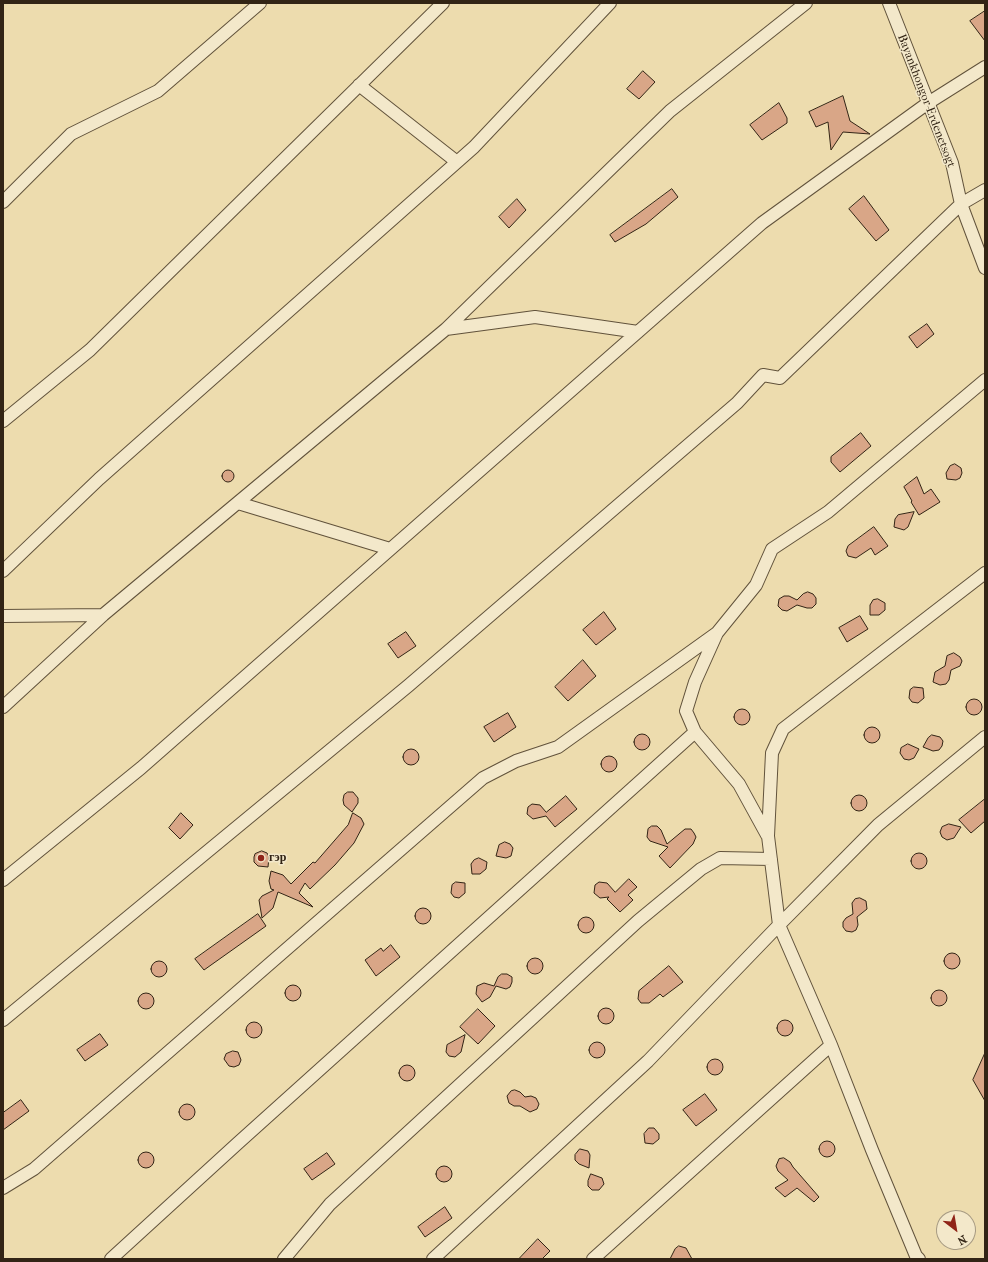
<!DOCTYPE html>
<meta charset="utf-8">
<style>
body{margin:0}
#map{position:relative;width:988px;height:1262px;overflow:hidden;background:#eddcae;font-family:"IM FELL French Canon",serif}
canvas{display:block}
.frame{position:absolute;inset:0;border:4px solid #322415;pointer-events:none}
.north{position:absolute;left:936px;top:1210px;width:40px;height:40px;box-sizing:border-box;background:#f3e8ca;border:1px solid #a69a82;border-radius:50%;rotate:149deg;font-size:11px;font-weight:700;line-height:16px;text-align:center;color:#322415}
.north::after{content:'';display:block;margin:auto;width:14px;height:18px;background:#8f2418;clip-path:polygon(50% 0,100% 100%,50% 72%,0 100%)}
</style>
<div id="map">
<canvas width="988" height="1262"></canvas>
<div class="frame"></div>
<div class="north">N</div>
</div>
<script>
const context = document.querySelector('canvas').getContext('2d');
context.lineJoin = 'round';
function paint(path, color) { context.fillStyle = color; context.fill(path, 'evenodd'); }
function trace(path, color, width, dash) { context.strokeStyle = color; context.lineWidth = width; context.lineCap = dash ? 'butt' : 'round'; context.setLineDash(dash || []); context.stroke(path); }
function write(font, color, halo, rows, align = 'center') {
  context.font = font + ' "IM FELL French Canon",serif'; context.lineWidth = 3; context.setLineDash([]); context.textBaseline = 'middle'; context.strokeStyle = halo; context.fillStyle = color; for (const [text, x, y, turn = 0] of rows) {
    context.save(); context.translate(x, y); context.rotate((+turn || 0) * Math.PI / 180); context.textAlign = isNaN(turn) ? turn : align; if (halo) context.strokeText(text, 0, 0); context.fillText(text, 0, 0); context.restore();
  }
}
const building = new Path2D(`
 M 985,11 L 985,41 L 970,21 Z
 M 643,71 L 655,82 L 639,99 L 627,89 Z
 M 843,96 L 850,121 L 870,134 L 843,132 L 831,150 L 828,122 L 816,127 L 809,112 Z
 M 779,103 L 787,118 L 787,123 L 762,140 L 750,125 Z
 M 672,189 L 678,197 L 646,224 L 615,242 L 610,235 Z
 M 864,196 L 889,230 L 876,241 L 849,209 Z
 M 517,199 L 526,210 L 509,228 L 499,217 Z
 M 927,324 L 934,334 L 917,348 L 909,337 Z
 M 861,433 L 871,446 L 840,472 L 831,462 L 831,457 Z
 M 955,464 L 961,468 L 962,473 L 960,478 L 956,480 L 947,479 L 946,473 L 950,466 Z
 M222 476a6 6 0 1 1 12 0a6 6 0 1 1-12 0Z
 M 917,477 L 924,494 L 931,489 L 940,502 L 919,515 L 911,502 L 912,501 L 904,487 Z
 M 914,512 L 908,527 L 904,530 L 894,527 L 895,519 L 898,515 Z
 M 874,527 L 888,546 L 875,555 L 871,548 L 856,558 L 848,556 L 846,551 L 848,546 Z
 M 808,592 L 813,594 L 816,598 L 816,604 L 812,608 L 807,608 L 797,605 L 787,611 L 782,610 L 778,606 L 779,599 L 784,596 L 789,596 L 797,600 L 803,594 Z
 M 878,599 L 885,603 L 885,610 L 879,615 L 870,615 L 870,605 L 873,600 Z
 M 604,612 L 616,629 L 596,645 L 583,630 Z
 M 860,616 L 868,629 L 847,642 L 839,628 Z
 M 406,632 L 416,646 L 398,658 L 388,644 Z
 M 954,653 L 960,657 L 962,661 L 960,666 L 951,670 L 949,680 L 946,684 L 940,685 L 933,682 L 935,672 L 945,666 L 947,656 Z
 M 583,660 L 596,676 L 568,701 L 555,687 Z
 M 914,687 L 923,688 L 924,698 L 918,703 L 912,702 L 909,698 L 910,690 Z
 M966 707a8 8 0 1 1 16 0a8 8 0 1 1-16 0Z
 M734 717a8 8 0 1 1 16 0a8 8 0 1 1-16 0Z
 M 508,713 L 516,727 L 494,742 L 484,727 Z
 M864 735a8 8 0 1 1 16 0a8 8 0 1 1-16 0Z
 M634 742a8 8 0 1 1 16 0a8 8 0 1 1-16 0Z
 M 932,735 L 940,737 L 943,741 L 942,746 L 939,750 L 933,751 L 923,747 L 928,738 Z
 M 908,744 L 919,749 L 914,758 L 909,760 L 904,759 L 900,753 L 901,748 Z
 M403 757a8 8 0 1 1 16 0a8 8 0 1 1-16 0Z
 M601 764a8 8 0 1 1 16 0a8 8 0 1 1-16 0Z
 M 348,792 L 353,792 L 358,798 L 358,803 L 352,812 L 344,805 L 343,800 L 344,795 Z
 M851 803a8 8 0 1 1 16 0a8 8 0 1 1-16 0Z
 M 566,796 L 577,809 L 555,827 L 546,816 L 533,819 L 527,814 L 528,807 L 532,804 L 540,805 L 546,812 Z
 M 985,799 L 985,821 L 971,833 L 959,820 Z
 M 181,813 L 193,825 L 180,839 L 169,828 Z
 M 353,813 L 361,818 L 364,824 L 354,843 L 335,865 L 310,889 L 305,883 L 299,893 L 313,907 L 278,892 L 273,908 L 262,918 L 259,900 L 262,896 L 274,890 L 271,889 L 269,881 L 271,871 L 283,875 L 291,884 L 313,862 L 315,863 L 348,825 Z
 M 949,824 L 961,827 L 954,838 L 947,840 L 942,837 L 940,832 L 942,827 Z
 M 652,826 L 657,826 L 661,830 L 667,844 L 685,829 L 691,829 L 694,833 L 696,837 L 693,844 L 670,868 L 659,856 L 668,847 L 650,841 L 647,837 L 648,829 Z
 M 505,842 L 510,844 L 513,848 L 511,856 L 506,858 L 496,856 L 499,845 Z
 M 262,851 L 267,853 L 269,857 L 268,867 L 258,866 L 254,862 L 254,857 L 255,854 Z
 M911 861a8 8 0 1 1 16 0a8 8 0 1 1-16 0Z
 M 479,858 L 487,862 L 486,869 L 480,874 L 472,874 L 471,864 L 474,860 Z
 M 629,879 L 637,887 L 628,895 L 633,900 L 620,912 L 607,899 L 609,897 L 600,898 L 594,893 L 595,885 L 599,882 L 607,883 L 615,892 Z
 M 456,882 L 465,883 L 465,893 L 459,898 L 454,897 L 451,893 L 452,885 Z
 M 860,898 L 866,901 L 867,909 L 857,917 L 858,925 L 856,930 L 852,932 L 846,931 L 843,927 L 843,922 L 846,918 L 853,914 L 852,903 L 855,899 Z
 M415 916a8 8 0 1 1 16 0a8 8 0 1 1-16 0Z
 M 258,914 L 266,926 L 204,970 L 195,959 Z
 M578 925a8 8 0 1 1 16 0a8 8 0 1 1-16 0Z
 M 391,945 L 400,957 L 376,976 L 365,960 L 381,948 L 383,951 Z
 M944 961a8 8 0 1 1 16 0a8 8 0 1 1-16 0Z
 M527 966a8 8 0 1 1 16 0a8 8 0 1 1-16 0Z
 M151 969a8 8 0 1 1 16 0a8 8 0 1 1-16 0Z
 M 669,966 L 683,982 L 663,997 L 660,994 L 649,1003 L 641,1003 L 638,999 L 639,991 Z
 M 502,974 L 507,974 L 512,977 L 512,982 L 510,987 L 506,989 L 496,986 L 490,997 L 482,1002 L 476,994 L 477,986 L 484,983 L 494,986 L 498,977 Z
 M285 993a8 8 0 1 1 16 0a8 8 0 1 1-16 0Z
 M931 998a8 8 0 1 1 16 0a8 8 0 1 1-16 0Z
 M138 1001a8 8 0 1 1 16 0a8 8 0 1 1-16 0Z
 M598 1016a8 8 0 1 1 16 0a8 8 0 1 1-16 0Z
 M 478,1009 L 495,1026 L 478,1044 L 460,1027 Z
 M777 1028a8 8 0 1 1 16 0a8 8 0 1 1-16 0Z
 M246 1030a8 8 0 1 1 16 0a8 8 0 1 1-16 0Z
 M 100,1034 L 108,1045 L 85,1061 L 77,1050 Z
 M 465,1035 L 461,1052 L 455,1057 L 449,1056 L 446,1052 L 447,1045 Z
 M589 1050a8 8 0 1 1 16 0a8 8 0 1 1-16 0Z
 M 233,1051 L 238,1052 L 241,1060 L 239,1065 L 234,1067 L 229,1066 L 224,1059 L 226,1054 Z
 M 985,1053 L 985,1101 L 973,1080 Z
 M707 1067a8 8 0 1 1 16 0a8 8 0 1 1-16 0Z
 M399 1073a8 8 0 1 1 16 0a8 8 0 1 1-16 0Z
 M 515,1090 L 520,1092 L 525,1097 L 531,1096 L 536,1098 L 539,1104 L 537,1109 L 530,1112 L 520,1106 L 514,1106 L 509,1103 L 507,1096 L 511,1091 Z
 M 705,1094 L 717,1110 L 696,1126 L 683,1110 Z
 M 21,1100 L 29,1111 L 3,1130 L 3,1113 Z
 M179 1112a8 8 0 1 1 16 0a8 8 0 1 1-16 0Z
 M 649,1128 L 654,1128 L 659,1134 L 659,1139 L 653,1144 L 645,1143 L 644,1134 Z
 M819 1149a8 8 0 1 1 16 0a8 8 0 1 1-16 0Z
 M 580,1149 L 588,1151 L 590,1155 L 589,1168 L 579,1164 L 575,1160 L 575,1155 Z
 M138 1160a8 8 0 1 1 16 0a8 8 0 1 1-16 0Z
 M 327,1153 L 335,1164 L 312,1180 L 304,1169 Z
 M 784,1158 L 790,1162 L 793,1167 L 819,1197 L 814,1202 L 797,1188 L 785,1197 L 775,1188 L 788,1180 L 778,1171 L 776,1166 L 779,1159 Z
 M436 1174a8 8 0 1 1 16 0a8 8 0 1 1-16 0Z
 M 591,1174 L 602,1178 L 604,1184 L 599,1190 L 592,1190 L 588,1186 L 588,1181 Z
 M 445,1207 L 452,1218 L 425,1237 L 418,1227 Z
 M 538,1239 L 550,1251 L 542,1259 L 519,1259 Z
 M 679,1246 L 686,1248 L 692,1259 L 670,1259 L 675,1249 Z`);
paint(building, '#d9a687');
trace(building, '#322415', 1);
const street = new Path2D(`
 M 889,3 L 952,163 L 961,204 L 985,268
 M 359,85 L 457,162
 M 3,202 L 71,134 L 158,91 L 260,3
 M 446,329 L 535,317 L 638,332
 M 3,421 L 90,350 L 443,3
 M 238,503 L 390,549
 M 3,571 L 99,479 L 474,147 L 610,3
 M 3,616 L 103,615
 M 3,707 L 103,615 L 446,329 L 670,111 L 806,3
 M 767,835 L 739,784 L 695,732 L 686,711 L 695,682 L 717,633 L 756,585 L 772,549 L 828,512 L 985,380
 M 3,880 L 141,768 L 762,223 L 928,103 L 985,67
 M 3,1020 L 408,686 L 737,403 L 763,375 L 780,378 L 961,204 L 985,190
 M 3,1188 L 34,1169 L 483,778 L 516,761 L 558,747 L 717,633
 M 111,1259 L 238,1143 L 695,732
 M 284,1259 L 330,1204 L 638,921 L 701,869 L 720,858 L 771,859
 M 433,1259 L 648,1061 L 779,925 L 878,825 L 985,737
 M 593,1259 L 831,1045
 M 919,1259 L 916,1256 L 872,1150 L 831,1045 L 779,925 L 768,836 L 772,753 L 783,729 L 985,573`);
trace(street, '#61523b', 14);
trace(street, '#f3e8ca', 12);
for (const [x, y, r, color] of [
 [261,858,4,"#8f2418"]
]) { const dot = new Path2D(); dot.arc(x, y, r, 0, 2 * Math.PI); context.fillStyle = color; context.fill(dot); trace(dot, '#f3e8ca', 1.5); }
write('12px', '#322415', '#f3e8ca', [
 ["Bayankhongor-Erdenetsogt",926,101,69]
]);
write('bold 12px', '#322415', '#f3e8ca', [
 ["гэр",269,858]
], 'left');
</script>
